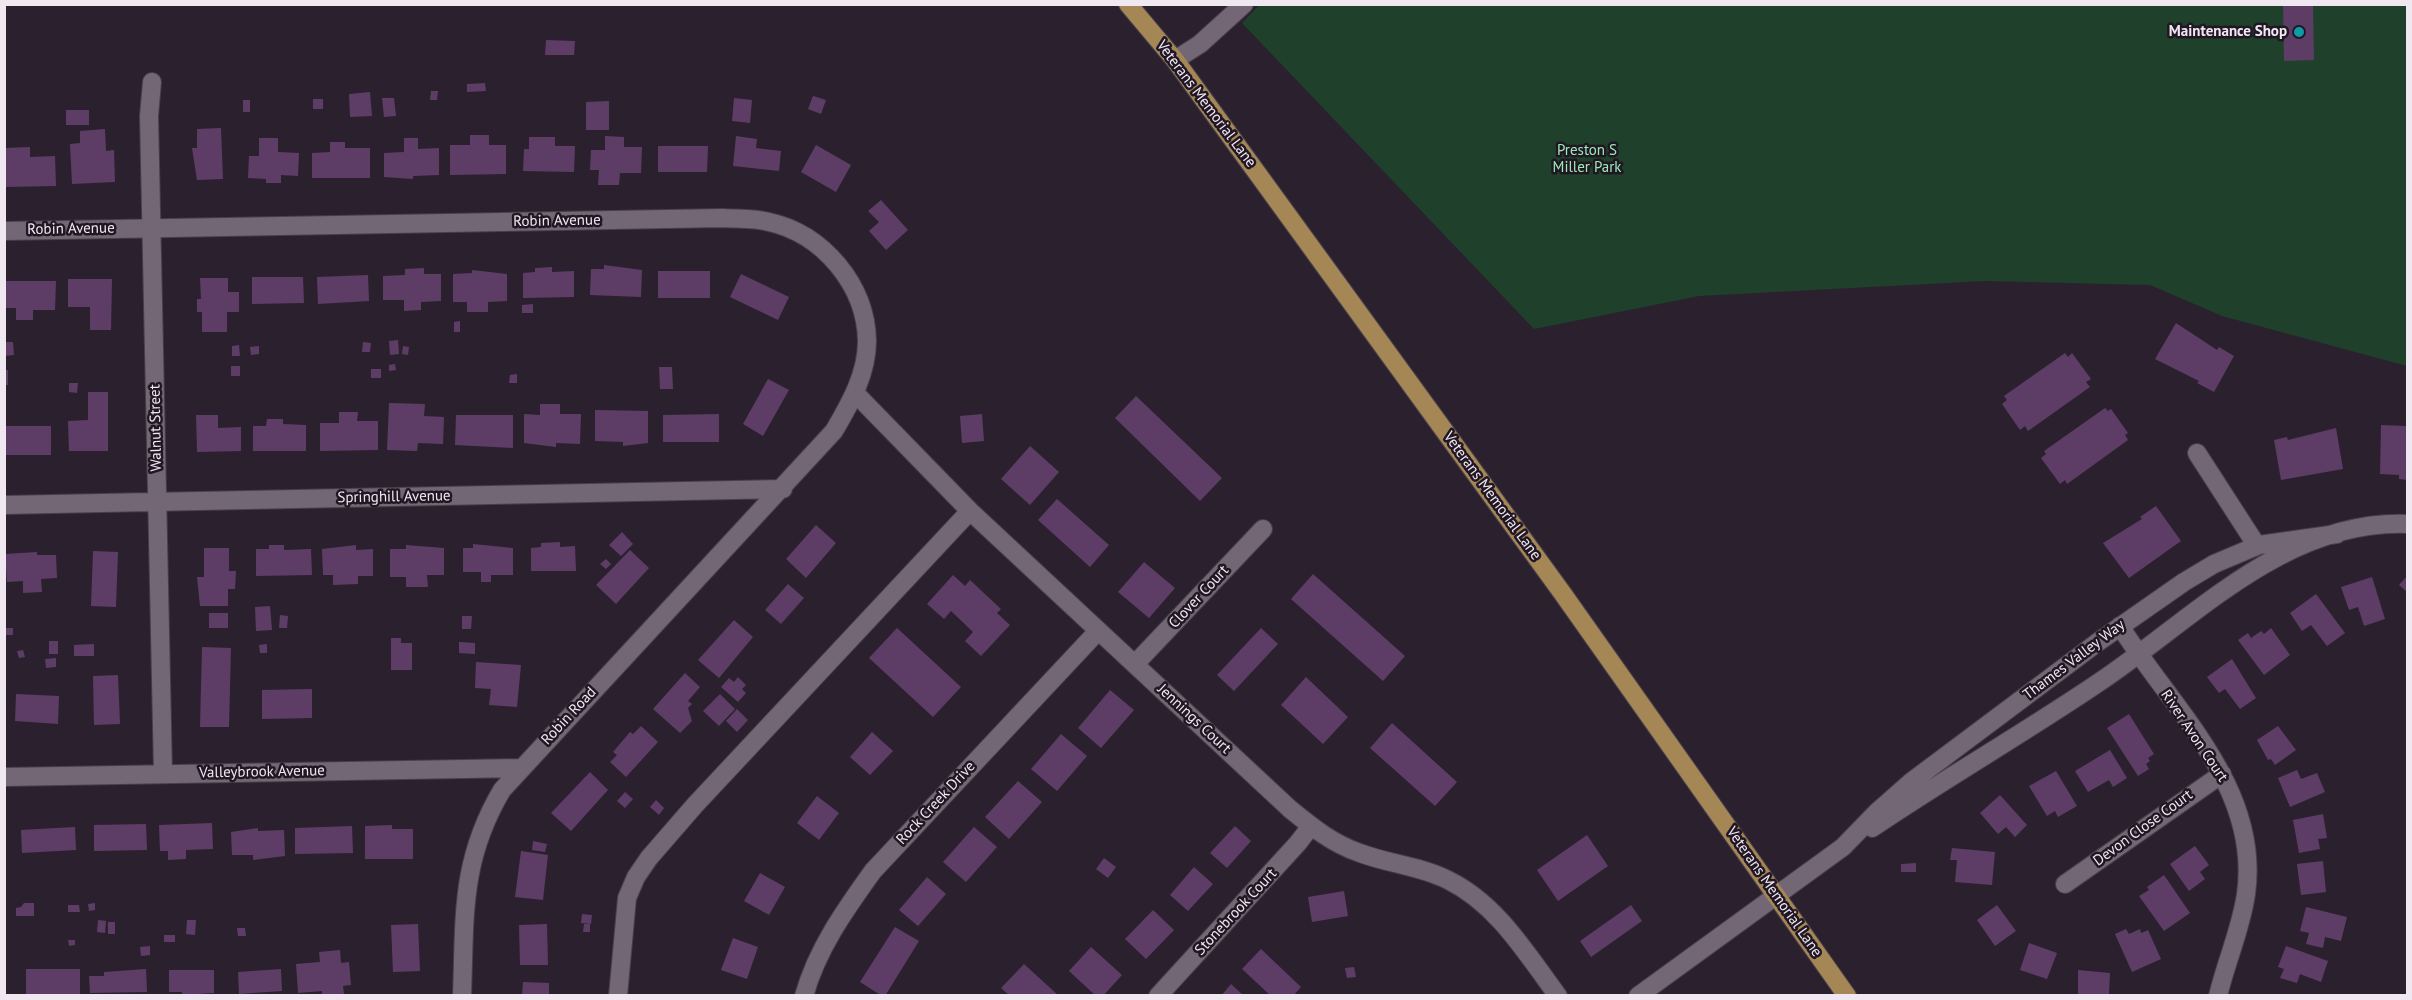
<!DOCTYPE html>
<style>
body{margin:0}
#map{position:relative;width:2412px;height:1000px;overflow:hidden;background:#2b212e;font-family:"PT Sans",sans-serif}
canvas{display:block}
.frame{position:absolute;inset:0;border:6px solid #efe8f1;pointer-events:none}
</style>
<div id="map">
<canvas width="2412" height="1000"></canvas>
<div class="frame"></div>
</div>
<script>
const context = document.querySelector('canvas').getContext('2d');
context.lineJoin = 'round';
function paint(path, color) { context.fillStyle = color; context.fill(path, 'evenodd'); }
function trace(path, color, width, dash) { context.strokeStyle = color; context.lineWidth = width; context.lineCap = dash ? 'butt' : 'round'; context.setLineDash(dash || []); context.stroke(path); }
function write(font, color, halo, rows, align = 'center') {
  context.font = font + ' "PT Sans",sans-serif'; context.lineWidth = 5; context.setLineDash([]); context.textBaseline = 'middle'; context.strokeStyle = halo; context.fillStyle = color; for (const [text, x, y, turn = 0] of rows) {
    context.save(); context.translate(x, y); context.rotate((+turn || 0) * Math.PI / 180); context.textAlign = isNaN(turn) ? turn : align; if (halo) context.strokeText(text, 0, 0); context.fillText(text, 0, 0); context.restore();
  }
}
paint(new Path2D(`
 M 1260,4 L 2407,5 L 2407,366 L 2222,316 L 2150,285 L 1985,281 L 1699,296 L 1534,329 L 1242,23 Z`), '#1f402b');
paint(new Path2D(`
 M 2283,4 L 2313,4 L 2314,60 L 2284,61 Z
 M 546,40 L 575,41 L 574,55 L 545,55 Z
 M 485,83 L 486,91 L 467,92 L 467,84 Z
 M 431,91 L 438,91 L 437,100 L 430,100 Z
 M 370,92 L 372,116 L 350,117 L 349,94 Z
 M 813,96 L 826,100 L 821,114 L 808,109 Z
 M 382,98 L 394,98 L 396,116 L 384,117 Z
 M 734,98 L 752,100 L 750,123 L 732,121 Z
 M 313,99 L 323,99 L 323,109 L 313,109 Z
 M 243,100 L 250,100 L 250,112 L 243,112 Z
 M 609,101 L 609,130 L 586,130 L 586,102 Z
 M 66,110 L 89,110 L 89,125 L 66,125 Z
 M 221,128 L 223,179 L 197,180 L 192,148 L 197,148 L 197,129 Z
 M 105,129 L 106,151 L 114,150 L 115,182 L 72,184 L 70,144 L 80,143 L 80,131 Z
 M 470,135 L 489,135 L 489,145 L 506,145 L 506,174 L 450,175 L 450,145 L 470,145 Z
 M 605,136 L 624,137 L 624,147 L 642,147 L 641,173 L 620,173 L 619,185 L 598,185 L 599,170 L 590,170 L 591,150 L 605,150 Z
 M 736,136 L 757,139 L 756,148 L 781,151 L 779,171 L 733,166 Z
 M 529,137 L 555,137 L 555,146 L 575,146 L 574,172 L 523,171 L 524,149 L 529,149 Z
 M 259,138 L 278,138 L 278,152 L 299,153 L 298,176 L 281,175 L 281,183 L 266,183 L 266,179 L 248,178 L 249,156 L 259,156 Z
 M 404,138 L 418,138 L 418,149 L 439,148 L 439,175 L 413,176 L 413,179 L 384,177 L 384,153 L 404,152 Z
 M 330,142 L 345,142 L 345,148 L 370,148 L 370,178 L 312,178 L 312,153 L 330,152 Z
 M 816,145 L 851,165 L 836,192 L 801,172 Z
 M 658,146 L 708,146 L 707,172 L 658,172 Z
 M 30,147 L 30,157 L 55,156 L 56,186 L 4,187 L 4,148 Z
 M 881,200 L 908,230 L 886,250 L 869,231 L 879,222 L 868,211 Z
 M 604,265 L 642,270 L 641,297 L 590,295 L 591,269 L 604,269 Z
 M 552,267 L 552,272 L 574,271 L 574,297 L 523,298 L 523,273 L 535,272 L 535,268 Z
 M 424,268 L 424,274 L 441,274 L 441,301 L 421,302 L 421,310 L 404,311 L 404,300 L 383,300 L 383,276 L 405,275 L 405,269 Z
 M 472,270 L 507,274 L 507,301 L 488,302 L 488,312 L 467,312 L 467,302 L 453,302 L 453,274 L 472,273 Z
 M 658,271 L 710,271 L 710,298 L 658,298 Z
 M 741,274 L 789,297 L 778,320 L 730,297 Z
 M 368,275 L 369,301 L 318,304 L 317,277 Z
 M 252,277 L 303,277 L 304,303 L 252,304 Z
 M 200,278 L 228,278 L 228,292 L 239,292 L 239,312 L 227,312 L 227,332 L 202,332 L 202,312 L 197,312 L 197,299 L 201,299 Z
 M 68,279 L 112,279 L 111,330 L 90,330 L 90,307 L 68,307 Z
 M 4,281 L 56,281 L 55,310 L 33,310 L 33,320 L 16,320 L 16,308 L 4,308 Z
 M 533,304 L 533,313 L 522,313 L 522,305 Z
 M 460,321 L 460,332 L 454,332 L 454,322 Z
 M 2176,323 L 2217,350 L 2219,347 L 2234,356 L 2214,392 L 2197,383 L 2199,381 L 2155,359 Z
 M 398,340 L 399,354 L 390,355 L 389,341 Z
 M 4,342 L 13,342 L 14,355 L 4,356 Z
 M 363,342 L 371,343 L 370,352 L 362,352 Z
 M 239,345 L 240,356 L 232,356 L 232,346 Z
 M 259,346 L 259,354 L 251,355 L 250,347 Z
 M 403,346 L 409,347 L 408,355 L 402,354 Z
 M 2065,353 L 2068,357 L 2072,353 L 2091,379 L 2086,382 L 2090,387 L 2028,431 L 2025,426 L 2020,430 L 2002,404 L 2007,400 L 2004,396 Z
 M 395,364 L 396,370 L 389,371 L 389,365 Z
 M 231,366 L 240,366 L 240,376 L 231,376 Z
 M 659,367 L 672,367 L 673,389 L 660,389 Z
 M 371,369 L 381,369 L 381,378 L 371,378 Z
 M 4,370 L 8,370 L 8,385 L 4,385 Z
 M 517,374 L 517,383 L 509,383 L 510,375 Z
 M 768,379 L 789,390 L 763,436 L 743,424 Z
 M 69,383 L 78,383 L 77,393 L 69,392 Z
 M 88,392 L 108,392 L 108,451 L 69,451 L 68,421 L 88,420 Z
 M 1136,396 L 1222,478 L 1200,501 L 1115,418 Z
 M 389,403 L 425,404 L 424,416 L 444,417 L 443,444 L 418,443 L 417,451 L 387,450 Z
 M 540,404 L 560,404 L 560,414 L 581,414 L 580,444 L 556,443 L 556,447 L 524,443 L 524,414 L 540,415 Z
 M 2105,408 L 2108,411 L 2111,409 L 2128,433 L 2125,435 L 2128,440 L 2067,484 L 2065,480 L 2060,484 L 2041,458 L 2046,454 L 2044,451 Z
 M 595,410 L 648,411 L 648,443 L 623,446 L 623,442 L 595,441 Z
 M 339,412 L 358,412 L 357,421 L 378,421 L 378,450 L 320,451 L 320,423 L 339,423 Z
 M 719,414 L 719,442 L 663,442 L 663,415 Z
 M 982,414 L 984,441 L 962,443 L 960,416 Z
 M 196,415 L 218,415 L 218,428 L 241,427 L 241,451 L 197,452 Z
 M 456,415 L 513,415 L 513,448 L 455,445 Z
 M 267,419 L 283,419 L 283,424 L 306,425 L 306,451 L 253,451 L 253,426 L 266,426 Z
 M 2381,425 L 2406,426 L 2408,480 L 2399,479 L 2399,475 L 2380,474 Z
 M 4,426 L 51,426 L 51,455 L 4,455 Z
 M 2336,428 L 2343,469 L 2281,480 L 2274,440 L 2287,437 L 2288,440 Z
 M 1030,446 L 1059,472 L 1030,505 L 1001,479 Z
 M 1057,499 L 1109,545 L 1090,567 L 1038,520 Z
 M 2156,506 L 2181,541 L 2129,578 L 2103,543 L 2142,519 L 2140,517 Z
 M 816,525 L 836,543 L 806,578 L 786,559 Z
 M 622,532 L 633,544 L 621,556 L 609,545 Z
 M 560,542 L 560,547 L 575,546 L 576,571 L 531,571 L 531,548 L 541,547 L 541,543 Z
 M 473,544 L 513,548 L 513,575 L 491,575 L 491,582 L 481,582 L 481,572 L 463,572 L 463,548 L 473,548 Z
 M 269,545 L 284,545 L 284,550 L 311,549 L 312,575 L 256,576 L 256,549 L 269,549 Z
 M 356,545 L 356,550 L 373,549 L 373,576 L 358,576 L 358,584 L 333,585 L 333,575 L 323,575 L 322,549 Z
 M 406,545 L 444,548 L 444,575 L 427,575 L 428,587 L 406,587 L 406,577 L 390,577 L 390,549 L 406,549 Z
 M 204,548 L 229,548 L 229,571 L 236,571 L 235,589 L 228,589 L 228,606 L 200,606 L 197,577 L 204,577 Z
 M 630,550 L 649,568 L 616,604 L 596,585 Z
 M 93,551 L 118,552 L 116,607 L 91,606 Z
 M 37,552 L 37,555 L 56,555 L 57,578 L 41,579 L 42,592 L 23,593 L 23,581 L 7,582 L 5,554 Z
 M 606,559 L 611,564 L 606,569 L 600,564 Z
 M 1144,562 L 1175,588 L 1149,618 L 1118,592 Z
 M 1313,574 L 1405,656 L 1383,681 L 1291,599 Z
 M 953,575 L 965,586 L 970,580 L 1001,609 L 997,613 L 1010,625 L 981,656 L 965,641 L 973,632 L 951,611 L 944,619 L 927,604 Z
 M 2408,575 L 2408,593 L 2399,585 Z
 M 2372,577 L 2385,619 L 2364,626 L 2358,607 L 2349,610 L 2341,587 Z
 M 788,584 L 804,598 L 781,624 L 765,610 Z
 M 2316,594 L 2345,633 L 2327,646 L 2311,625 L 2302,631 L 2290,613 Z
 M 270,606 L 272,630 L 256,631 L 255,607 Z
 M 209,613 L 228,613 L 228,628 L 209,628 Z
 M 280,615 L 288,616 L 287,628 L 279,628 Z
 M 462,616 L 472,616 L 471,629 L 462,629 Z
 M 734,620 L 753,637 L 719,678 L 698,660 Z
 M 5,628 L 13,628 L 13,635 L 5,635 Z
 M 897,628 L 961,687 L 933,717 L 869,658 Z
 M 1261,628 L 1278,644 L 1234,691 L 1217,675 Z
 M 2271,628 L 2290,655 L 2264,675 L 2238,640 L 2248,633 L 2251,638 L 2261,631 L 2264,634 Z
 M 391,638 L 401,638 L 401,643 L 412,643 L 412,670 L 391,670 Z
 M 49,641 L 58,641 L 58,654 L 49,654 Z
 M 459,642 L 475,643 L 475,654 L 459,653 Z
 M 94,644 L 94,656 L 74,656 L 74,645 Z
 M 267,644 L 267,653 L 260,653 L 259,645 Z
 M 202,647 L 231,648 L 229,727 L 200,727 Z
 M 23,650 L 25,657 L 19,658 L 17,651 Z
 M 56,658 L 56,667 L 46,668 L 45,659 Z
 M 2232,659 L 2256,698 L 2240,709 L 2225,689 L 2219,693 L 2207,677 Z
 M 476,662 L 521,665 L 517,707 L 489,705 L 491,689 L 475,688 Z
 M 685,673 L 700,687 L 688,701 L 692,704 L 688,708 L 692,721 L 680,733 L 653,709 Z
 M 118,675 L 120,724 L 94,725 L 93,676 Z
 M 738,677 L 746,685 L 742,689 L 746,693 L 738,702 L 721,687 L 729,678 L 734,682 Z
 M 1306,677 L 1348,717 L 1323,744 L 1281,705 Z
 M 312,689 L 312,718 L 262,719 L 262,690 Z
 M 1110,690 L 1134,710 L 1101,748 L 1078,728 Z
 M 16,694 L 59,696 L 58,724 L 15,721 Z
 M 720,694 L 735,709 L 719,726 L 703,711 Z
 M 737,709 L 748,720 L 737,732 L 726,721 Z
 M 2129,714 L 2154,754 L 2148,758 L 2150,761 L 2146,764 L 2149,769 L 2138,776 L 2107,728 Z
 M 1392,723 L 1457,782 L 1435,806 L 1370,748 Z
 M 641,726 L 658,742 L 626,777 L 610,762 L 617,755 L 613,752 L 630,732 L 633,734 Z
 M 2278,726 L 2296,750 L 2275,765 L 2271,759 L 2268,760 L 2257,740 Z
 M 872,732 L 893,751 L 870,775 L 850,757 Z
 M 1061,734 L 1087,756 L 1057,791 L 1031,769 Z
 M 2110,750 L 2127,778 L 2113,787 L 2109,780 L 2088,792 L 2075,771 Z
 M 2297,770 L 2301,779 L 2317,773 L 2325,792 L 2290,807 L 2278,778 Z
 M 2056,771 L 2077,806 L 2058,817 L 2055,811 L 2047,816 L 2029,786 Z
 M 590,772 L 608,790 L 571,831 L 551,813 Z
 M 1018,781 L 1042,802 L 1009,839 L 985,817 Z
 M 625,792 L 633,799 L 625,808 L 617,801 Z
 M 2000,795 L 2027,825 L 2015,837 L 2006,827 L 1998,834 L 1980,813 Z
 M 817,796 L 839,813 L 819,840 L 797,823 Z
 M 656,800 L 664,808 L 659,815 L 650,807 Z
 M 2323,814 L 2327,838 L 2318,839 L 2320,849 L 2299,853 L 2293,820 Z
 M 212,823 L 213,849 L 186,850 L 186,859 L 168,860 L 168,851 L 160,851 L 159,825 Z
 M 146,824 L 147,850 L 94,851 L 94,825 Z
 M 392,825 L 392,829 L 413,829 L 413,859 L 365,859 L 365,826 Z
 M 352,826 L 353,853 L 295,854 L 295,828 Z
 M 1235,826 L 1251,841 L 1227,868 L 1210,853 Z
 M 75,827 L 76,850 L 22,853 L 21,830 Z
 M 974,827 L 997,847 L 966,882 L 943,862 Z
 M 258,828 L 258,831 L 284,830 L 285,856 L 253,860 L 253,855 L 232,855 L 231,832 Z
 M 1587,835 L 1608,866 L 1558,901 L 1537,870 Z
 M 533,841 L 547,844 L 545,852 L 532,850 Z
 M 2195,846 L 2209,865 L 2200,872 L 2205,879 L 2189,891 L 2170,864 Z
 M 1952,848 L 1995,852 L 1992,885 L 1955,882 L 1957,860 L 1950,860 Z
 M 521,851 L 548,855 L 543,900 L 515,897 Z
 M 1104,858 L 1116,867 L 1108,878 L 1096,869 Z
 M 2323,861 L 2326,892 L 2301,895 L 2297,864 Z
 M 1916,863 L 1916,872 L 1901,872 L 1901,864 Z
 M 1194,867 L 1213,884 L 1188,911 L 1170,895 Z
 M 760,873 L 785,887 L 769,915 L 744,901 Z
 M 2164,875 L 2190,913 L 2164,931 L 2139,896 L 2149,890 L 2147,887 Z
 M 927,877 L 946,894 L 918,926 L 899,910 Z
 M 1344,891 L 1348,916 L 1312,922 L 1308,897 Z
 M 24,903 L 34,903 L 34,916 L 16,916 L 16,908 L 21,907 Z
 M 95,903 L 95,910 L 89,911 L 88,904 Z
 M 68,905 L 79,905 L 80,912 L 68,912 Z
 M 1631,905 L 1642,921 L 1591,957 L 1580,941 Z
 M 1997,905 L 2016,931 L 1995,946 L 1977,920 Z
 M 2306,907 L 2347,917 L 2341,941 L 2325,937 L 2323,948 L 2306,944 L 2309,933 L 2300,931 Z
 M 1153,910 L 1174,930 L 1146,959 L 1125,939 Z
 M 582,914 L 592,915 L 591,924 L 581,923 Z
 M 98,920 L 106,921 L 105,933 L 97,932 Z
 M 187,920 L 196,920 L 195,935 L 186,934 Z
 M 108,922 L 115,922 L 115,934 L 108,934 Z
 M 418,924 L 420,971 L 393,972 L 391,925 Z
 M 547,924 L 548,965 L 520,965 L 519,925 Z
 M 584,924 L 590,924 L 590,932 L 583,932 Z
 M 895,927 L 919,941 L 885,996 L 882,996 L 860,982 Z
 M 237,928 L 245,928 L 246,936 L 238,936 Z
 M 2126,929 L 2129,934 L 2140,929 L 2141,933 L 2148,930 L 2161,959 L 2132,972 L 2115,934 Z
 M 164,935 L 175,935 L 175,942 L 164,942 Z
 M 733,938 L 758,947 L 747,979 L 721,970 Z
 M 68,940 L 75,940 L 75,945 L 69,946 Z
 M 2029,943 L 2057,953 L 2047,979 L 2020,970 Z
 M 150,946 L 150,955 L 141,956 L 140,947 Z
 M 2286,946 L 2328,961 L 2321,982 L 2300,974 L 2297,983 L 2280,978 L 2284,969 L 2278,967 Z
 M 1091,947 L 1122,975 L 1103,996 L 1096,996 L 1069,971 Z
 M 1261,949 L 1301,987 L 1293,996 L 1271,996 L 1242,969 Z
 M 340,950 L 341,963 L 349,962 L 351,985 L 343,986 L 344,994 L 322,996 L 322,991 L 298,993 L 296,964 L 320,962 L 319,952 Z
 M 1024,964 L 1059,996 L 1010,996 L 1001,988 Z
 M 1354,967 L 1356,977 L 1347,978 L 1345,968 Z
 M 26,969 L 80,969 L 80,994 L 26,994 Z
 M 146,969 L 147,992 L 90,993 L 89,976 L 104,976 L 104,972 Z
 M 281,969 L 282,991 L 239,994 L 238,972 Z
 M 169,970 L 214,970 L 214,993 L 182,995 L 182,992 L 169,992 Z
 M 2078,970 L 2110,973 L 2109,994 L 2078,996 Z
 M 523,982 L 549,983 L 549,996 L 522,996 Z
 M 1231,984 L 1244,996 L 1221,996 Z`), '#5d3d66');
const minor = new Path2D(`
 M 1175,60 L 1200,44 L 1244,4
 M 152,82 L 149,116 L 163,773
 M 4,231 L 723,218 C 738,219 755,218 769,222 C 823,234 866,285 867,341 C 867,374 850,404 834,431 L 502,790 C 460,861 465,916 462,996
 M 856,394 L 970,511 L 1290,809 C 1312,827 1333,844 1360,853 C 1389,864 1420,866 1448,880 C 1497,904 1526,953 1558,996
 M 2197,453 L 2257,546
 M 4,505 L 783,489
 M 2120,626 C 2172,709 2261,787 2246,894 C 2241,929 2226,962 2218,996
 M 1135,664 L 1263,529
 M 4,777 L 520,768
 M 1872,828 C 1946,778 2024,733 2098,683 C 2193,620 2284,519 2408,524
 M 2065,884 L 2222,774
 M 618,996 L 627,898 L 636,877 L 649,858 L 695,805 L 970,511
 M 804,996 C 817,949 845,910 873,871 L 1098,631
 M 1158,996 L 1298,843 L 1311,826
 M 1638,996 L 1843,847 L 1877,812 L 1911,782 L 2098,642 L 2184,582 L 2214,564 L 2259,545 L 2337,534`);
const major = new Path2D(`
 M 1128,4 L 1175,60 L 1563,594 L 1847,996`);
trace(minor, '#483f4b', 20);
trace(major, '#483f4b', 20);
trace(minor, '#736776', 18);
trace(major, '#a48755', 18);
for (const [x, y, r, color] of [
 [2299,32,6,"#0f9aa8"]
]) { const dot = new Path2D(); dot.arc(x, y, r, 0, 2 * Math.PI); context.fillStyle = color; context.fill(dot); trace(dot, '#211724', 2); }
write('bold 15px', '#efe8f1', '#211724', [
 ["Maintenance Shop",2287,32]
], 'right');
write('15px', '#efe8f1', '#211724', [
 ["Veterans Memorial Lane",1206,104,53],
 ["Robin Avenue",557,221,-1],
 ["Robin Avenue",71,229,-1],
 ["Walnut Street",156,428,-91],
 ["Veterans Memorial Lane",1492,496,54],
 ["Springhill Avenue",394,497,-1],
 ["Clover Court",1199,597,-47],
 ["Thames Valley Way",2074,660,-37],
 ["Robin Road",569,716,-47],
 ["Jennings Court",1194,719,43],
 ["River Avon Court",2194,736,56],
 ["Valleybrook Avenue",262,772,-1],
 ["Rock Creek Drive",936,803,-47],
 ["Devon Close Court",2143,828,-36],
 ["Veterans Memorial Lane",1774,892,55],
 ["Stonebrook Court",1236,912,-47]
]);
write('15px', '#9ceab5', '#211724', [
 ["Preston S",1587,151],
 ["Miller Park",1587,168]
]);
</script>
